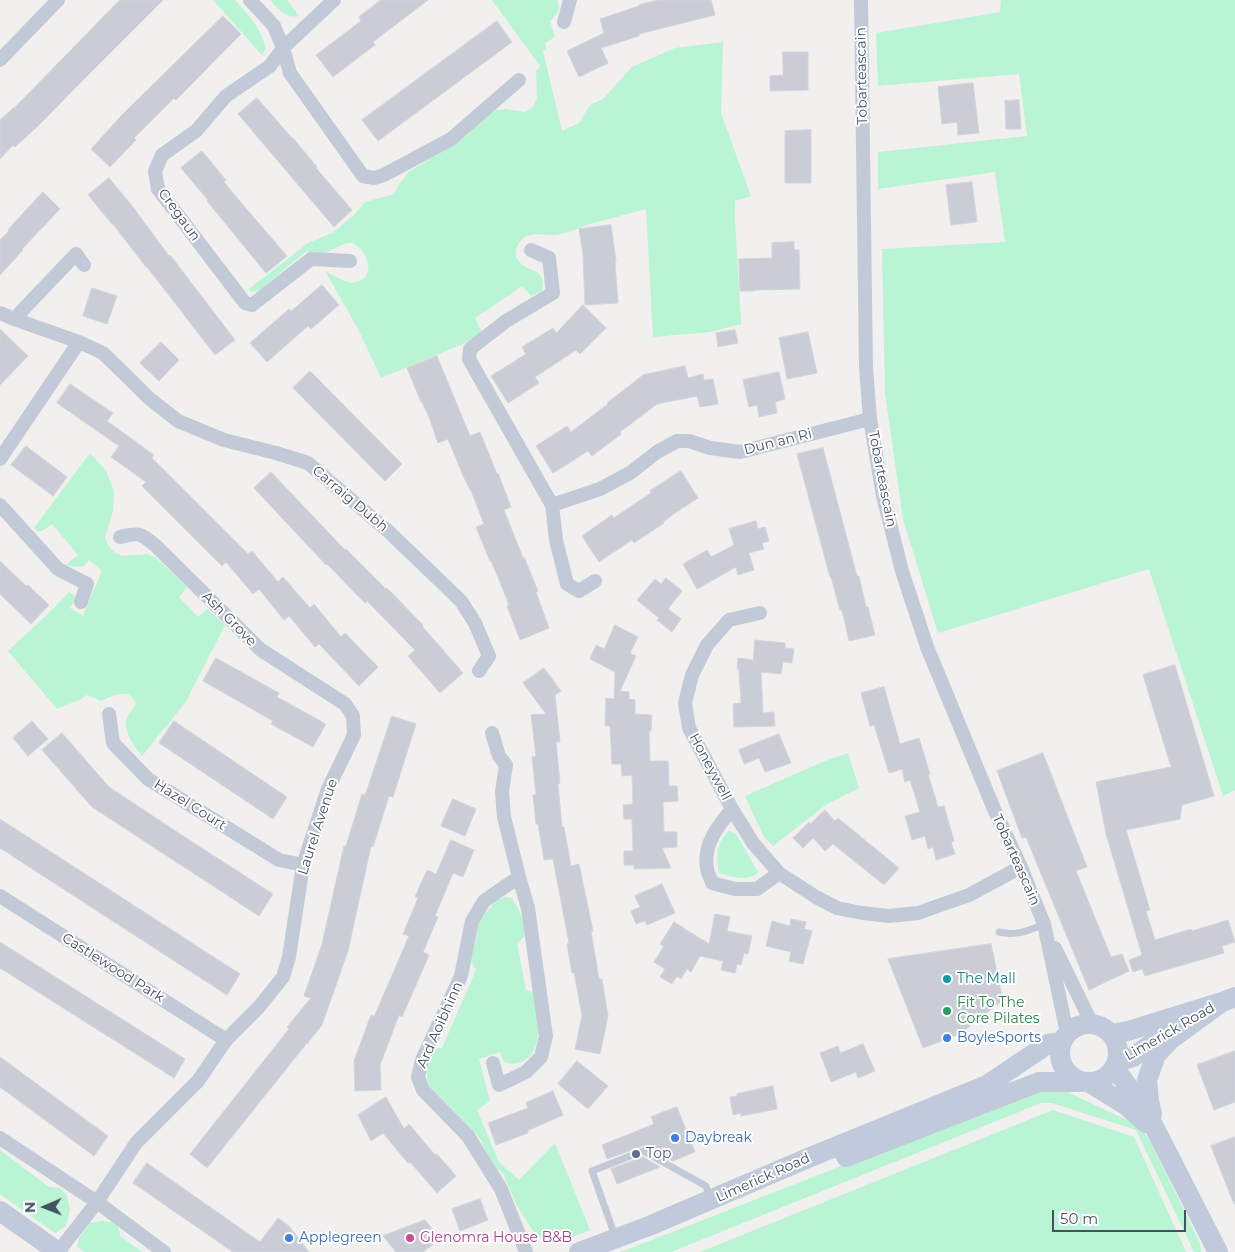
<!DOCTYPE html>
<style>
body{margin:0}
#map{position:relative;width:1235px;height:1252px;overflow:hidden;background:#f2efef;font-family:Montserrat,sans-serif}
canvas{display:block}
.north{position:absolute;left:20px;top:1182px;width:50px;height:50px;-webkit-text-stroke:4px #fff;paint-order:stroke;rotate:269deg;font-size:14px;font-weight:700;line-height:20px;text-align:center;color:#45515f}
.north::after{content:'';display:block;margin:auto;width:18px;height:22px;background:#45515f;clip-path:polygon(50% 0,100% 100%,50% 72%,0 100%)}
.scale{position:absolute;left:1052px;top:1210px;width:134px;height:22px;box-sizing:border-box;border:2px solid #45515f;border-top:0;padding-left:6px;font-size:15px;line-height:18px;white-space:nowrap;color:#45515f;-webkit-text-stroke:4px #fff;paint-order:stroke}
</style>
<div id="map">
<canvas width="1235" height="1252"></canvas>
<div class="north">N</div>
<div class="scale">50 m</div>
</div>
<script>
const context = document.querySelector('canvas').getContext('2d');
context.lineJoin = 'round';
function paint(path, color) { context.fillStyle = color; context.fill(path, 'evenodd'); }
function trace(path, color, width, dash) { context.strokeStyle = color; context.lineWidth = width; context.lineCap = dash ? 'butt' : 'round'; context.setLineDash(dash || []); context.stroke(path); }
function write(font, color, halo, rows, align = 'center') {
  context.font = font + ' Montserrat,sans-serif'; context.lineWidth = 4; context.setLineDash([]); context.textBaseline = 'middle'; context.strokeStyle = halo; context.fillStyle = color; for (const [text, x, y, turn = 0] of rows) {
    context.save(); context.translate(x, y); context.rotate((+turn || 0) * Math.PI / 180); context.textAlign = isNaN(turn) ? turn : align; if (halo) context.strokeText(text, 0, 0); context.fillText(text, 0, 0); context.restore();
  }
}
paint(new Path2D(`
 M 213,0 L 235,0 C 250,16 259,26 266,48 L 262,55 Z
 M 270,0 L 287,0 L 299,16 C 286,19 278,9 270,0 Z
 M 492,0 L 557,0 C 562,8 556,16 550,21 L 555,37 L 545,43 L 546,49 L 543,51 L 562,131 L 579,123 L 590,105 L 603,99 L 632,67 L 675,48 L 723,42 L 721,113 L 751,196 L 735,201 L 735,221 L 741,324 L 711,332 L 653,337 L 646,209 C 627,214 609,219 590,224 C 580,227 571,232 561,234 C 550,237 538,232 527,236 C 520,239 515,247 516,255 C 521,275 548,264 542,291 L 531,296 L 522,286 L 475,318 L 482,332 L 465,343 L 381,378 L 357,327 L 325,271 L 344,281 L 352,283 L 364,279 C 366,276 367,274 368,271 C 371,262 361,245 351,243 C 342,242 334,251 325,252 C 318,253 311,251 305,252 L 260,290 L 251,292 L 249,289 L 308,243 L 332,233 L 354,215 L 365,202 L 394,194 L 399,184 L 409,172 L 466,136 L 487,114 L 497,110 L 505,109 L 525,112 L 533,107 L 537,97 L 536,71 L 540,66 Z
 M 1001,0 L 1235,0 L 1235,790 L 1223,796 L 1149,569 L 938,633 L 903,519 L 885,393 L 882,249 L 1005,242 L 995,172 L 878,189 L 878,152 L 1027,136 L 1019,74 L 878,86 L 876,33 L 1000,12 Z
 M 90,453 L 106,471 L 114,491 L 113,511 L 105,537 L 108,545 L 115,553 L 123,556 L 148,554 L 156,558 L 187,587 L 179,597 L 198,617 L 207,609 L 225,625 L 185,703 L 142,756 C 135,747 122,730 127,718 C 129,713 134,709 136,704 C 131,687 113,695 101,701 L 87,695 L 81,699 L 57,709 L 8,651 L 54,608 L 69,592 L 74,595 L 75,600 L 70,608 L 83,616 L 102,571 L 89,560 L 84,566 L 75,567 L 66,565 L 78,555 L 52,524 L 42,531 L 38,531 L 34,528 Z
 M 848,753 L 859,788 L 827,804 L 773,846 L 764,837 L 745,796 L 825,761 Z
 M 729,831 L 736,834 L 758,872 C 748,883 731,876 719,873 C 716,858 716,842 729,831 Z
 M 506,897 L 511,898 C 518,904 528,929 524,937 C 523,938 518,942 517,943 L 526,990 L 532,992 L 535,998 L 539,1030 L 536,1045 L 530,1056 L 522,1062 L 512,1064 L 504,1062 L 500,1052 L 479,1059 L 490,1101 L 477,1110 L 499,1162 L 519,1180 L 555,1143 L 590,1230 L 555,1244 L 542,1239 L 536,1235 L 517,1206 L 503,1173 L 494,1166 L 479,1137 L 429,1085 C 425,1069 427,1063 434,1048 L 442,1048 L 476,970 L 471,961 L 477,936 L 479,921 L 497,900 Z
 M 1065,1091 L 1140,1126 L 1150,1141 L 1200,1243 L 1201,1252 L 1194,1252 L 1136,1130 L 1052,1103 L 1041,1103 L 671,1252 L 621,1252 L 1031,1092 Z
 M 1053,1110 L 1134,1137 L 1186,1252 L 700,1252 Z
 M 0,1150 L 49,1187 L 60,1188 L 67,1196 L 70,1210 L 66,1226 L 55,1233 L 0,1194 Z
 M 103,1221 C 115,1223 119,1222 120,1236 L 142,1252 L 84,1252 L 77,1247 L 79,1238 L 90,1223 Z`), '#b9f4d4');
const building = new Path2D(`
 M 120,0 L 163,0 L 87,76 L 39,125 L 15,147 L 13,145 L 0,159 L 0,120 L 13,108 L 14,108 Z
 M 381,0 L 428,0 L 373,42 L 375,45 L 333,77 L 316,55 L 361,21 L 359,17 Z
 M 659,0 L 711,0 L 715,15 L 639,34 L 639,36 L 601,48 L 608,63 L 579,77 L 567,51 L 604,33 L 600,19 L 639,6 L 639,5 Z
 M 223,16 L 241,34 L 176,100 L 174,98 L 134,138 L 136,140 L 110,167 L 91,149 L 122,115 Z
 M 497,21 L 512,42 L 378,141 L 362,120 Z
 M 783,52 L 808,52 L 808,90 L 770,91 L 770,76 L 783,75 Z
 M 973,83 L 979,133 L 958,135 L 957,122 L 942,124 L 938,87 Z
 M 257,98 L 292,138 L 293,138 L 317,167 L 316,168 L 352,210 L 334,227 L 238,114 Z
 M 1019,100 L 1021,129 L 1006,129 L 1005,101 Z
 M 811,130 L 811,183 L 785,183 L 785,131 Z
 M 202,151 L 226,180 L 224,182 L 243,205 L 287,256 L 266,273 L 207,201 L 208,200 L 181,168 Z
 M 109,178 L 133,207 L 169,256 L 170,255 L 235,340 L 215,355 L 147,267 L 146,267 L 113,224 L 112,224 L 88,195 Z
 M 972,182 L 977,222 L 951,225 L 946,185 Z
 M 43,192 L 60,209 L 22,249 L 23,250 L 0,275 L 0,240 L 9,231 L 8,230 Z
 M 611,225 L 616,261 L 615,261 L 618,303 L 585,305 L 583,254 L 579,229 Z
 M 794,242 L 794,250 L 799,250 L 800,289 L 755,290 L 755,291 L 740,291 L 739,259 L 772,258 L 772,243 Z
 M 322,285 L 339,305 L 311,329 L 308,326 L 267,362 L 250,343 L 289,309 L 291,311 Z
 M 92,288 L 117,296 L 107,324 L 83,316 Z
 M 583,305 L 606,328 L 580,354 L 576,350 L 535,377 L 539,383 L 508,403 L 491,376 L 526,354 L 522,347 L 553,328 L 556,333 Z
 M 0,329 L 28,356 L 0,385 Z
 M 735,330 L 738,343 L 718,347 L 716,333 Z
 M 808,332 L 817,373 L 787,379 L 779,338 Z
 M 161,342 L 179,360 L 159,381 L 140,363 Z
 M 437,356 L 470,436 L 480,432 L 497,474 L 498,473 L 511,507 L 504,510 L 523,558 L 524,557 L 538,591 L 536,592 L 549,628 L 520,640 L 507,606 L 509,605 L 498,577 L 491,561 L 490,561 L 476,527 L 484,524 L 472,493 L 464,478 L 448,439 L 438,443 L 429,417 L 422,402 L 421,402 L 407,368 Z
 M 685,366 L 688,378 L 703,374 L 704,380 L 713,379 L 718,404 L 700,407 L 697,396 L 657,404 L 620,432 L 621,434 L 592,456 L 588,451 L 553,473 L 536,446 L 567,426 L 571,432 L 608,404 L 607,403 L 643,375 Z
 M 310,371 L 402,464 L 385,481 L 293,388 Z
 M 779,372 L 785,399 L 775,402 L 777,413 L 759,417 L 757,405 L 749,407 L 743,380 Z
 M 70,384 L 113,413 L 107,421 L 154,455 L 152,458 L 248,554 L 252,551 L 278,582 L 283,577 L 310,608 L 314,604 L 341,637 L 345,633 L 378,667 L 359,686 L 319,644 L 315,647 L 289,616 L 284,620 L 259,589 L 253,594 L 226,562 L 222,566 L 142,486 L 146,482 L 111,457 L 119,446 L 57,403 Z
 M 26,446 L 67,477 L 53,496 L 11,465 Z
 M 823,448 L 857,576 L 859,576 L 866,607 L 868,607 L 875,635 L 849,641 L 842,610 L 840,610 L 831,577 L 830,577 L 797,454 Z
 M 681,471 L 698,498 L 675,513 L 663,522 L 664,523 L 634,543 L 632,540 L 599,562 L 582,536 L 612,515 L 614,518 L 651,493 L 650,491 Z
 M 271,472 L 345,550 L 346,549 L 386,589 L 387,588 L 423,625 L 422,626 L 463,673 L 440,693 L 408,656 L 415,650 L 367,601 L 365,603 L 327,564 L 326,565 L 254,488 Z
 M 756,521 L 758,529 L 765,527 L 769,541 L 762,543 L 764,549 L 749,553 L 754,570 L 738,575 L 736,567 L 697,589 L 683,564 L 707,550 L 711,557 L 734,545 L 729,529 Z
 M 0,561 L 26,586 L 28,585 L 49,605 L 31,624 L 0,594 Z
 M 666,578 L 682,591 L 668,609 L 681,619 L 672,632 L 657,620 L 659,618 L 637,600 L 655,579 L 661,584 Z
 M 615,625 L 638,637 L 630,653 L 636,656 L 620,691 L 629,692 L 629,699 L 635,700 L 635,714 L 652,715 L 651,731 L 649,731 L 650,761 L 668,761 L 669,786 L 677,786 L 678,801 L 663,802 L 664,832 L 677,832 L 677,847 L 662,848 L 671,868 L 634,869 L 634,865 L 624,865 L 624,851 L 633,851 L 632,819 L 624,819 L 623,805 L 633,804 L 632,775 L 622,776 L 621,764 L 612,764 L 610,726 L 605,726 L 606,698 L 614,699 L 615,672 L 590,659 L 596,645 L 604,649 Z
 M 755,640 L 785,643 L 785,648 L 794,649 L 792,663 L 783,662 L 781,674 L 761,672 L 763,713 L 774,712 L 775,726 L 734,727 L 733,704 L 741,703 L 739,671 L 737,668 L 738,658 L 753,660 Z
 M 216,658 L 279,693 L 277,697 L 326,724 L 313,747 L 271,724 L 273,721 L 203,681 Z
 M 1175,665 L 1214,796 L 1182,805 L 1180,819 L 1126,830 L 1150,910 L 1146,911 L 1155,940 L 1191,929 L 1192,931 L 1228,920 L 1235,942 L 1222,946 L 1224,953 L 1145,976 L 1142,969 L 1133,972 L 1129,960 L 1142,955 L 1106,834 L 1096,782 L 1171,767 L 1143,675 Z
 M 544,668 L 561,691 L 555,695 L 560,742 L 556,742 L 560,783 L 558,784 L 562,827 L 564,827 L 571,866 L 579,864 L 593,931 L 591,931 L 599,979 L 602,979 L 608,1016 L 600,1054 L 575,1049 L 582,1016 L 574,972 L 572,973 L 567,944 L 569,943 L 553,859 L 544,860 L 538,824 L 536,824 L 533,795 L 536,795 L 532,757 L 536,756 L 531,715 L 546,714 L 523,683 Z
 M 884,687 L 900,744 L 919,738 L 930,774 L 928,774 L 938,807 L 944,806 L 954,841 L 951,842 L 955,854 L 936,860 L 933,847 L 928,849 L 925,836 L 912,840 L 905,816 L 920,812 L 910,780 L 905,782 L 902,769 L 889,773 L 874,725 L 870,726 L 861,693 Z
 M 392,716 L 416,724 L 393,797 L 389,796 L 373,847 L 371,846 L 348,951 L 322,1025 L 307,1044 L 307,1043 L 207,1168 L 190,1154 L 289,1029 L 287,1027 L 311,998 L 304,996 L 322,944 L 344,846 L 346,846 L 362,794 L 365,795 Z
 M 32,721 L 48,739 L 28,756 L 13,738 Z
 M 174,721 L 287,797 L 273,819 L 159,743 Z
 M 62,733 L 109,787 L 180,834 L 273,894 L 259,916 L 92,807 L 42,750 Z
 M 779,734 L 791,763 L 765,772 L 759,758 L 744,764 L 739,750 Z
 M 1043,753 L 1087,867 L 1076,871 L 1111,957 L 1122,954 L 1129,971 L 1089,990 L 1026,837 L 1022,838 L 997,771 Z
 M 453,799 L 476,809 L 465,836 L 441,826 Z
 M 825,810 L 835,821 L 838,818 L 899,868 L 884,885 L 833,844 L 825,851 L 813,838 L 803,848 L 793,838 L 809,822 L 810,824 Z
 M 0,819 L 240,974 L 227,995 L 0,848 Z
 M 451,840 L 474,850 L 463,877 L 453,873 L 435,916 L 438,917 L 423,952 L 429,955 L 402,1017 L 399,1015 L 380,1065 L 381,1090 L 355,1091 L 354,1061 L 371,1015 L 374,1017 L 409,936 L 403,934 L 418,898 L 415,897 L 427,870 L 436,874 Z
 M 662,884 L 675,913 L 647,925 L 645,921 L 636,924 L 631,911 L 640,907 L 635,896 Z
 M 715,914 L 730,917 L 727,931 L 752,936 L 748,954 L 744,953 L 741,965 L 737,964 L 735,973 L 721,970 L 723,961 L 700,956 L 691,972 L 687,969 L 681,979 L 677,976 L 672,984 L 660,977 L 665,969 L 654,962 L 664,946 L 660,944 L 674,922 L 709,944 Z
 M 791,919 L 806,922 L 804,929 L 812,931 L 803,964 L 789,961 L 791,952 L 766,946 L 772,921 L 790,926 Z
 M 0,942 L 185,1059 L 174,1078 L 0,968 Z
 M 991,944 L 1003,1000 L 960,1034 L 923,1048 L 888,959 Z
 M 863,1044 L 875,1071 L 858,1078 L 856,1072 L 831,1082 L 820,1053 L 838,1046 L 840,1053 Z
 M 1235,1051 L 1235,1102 L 1214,1110 L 1197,1065 Z
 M 0,1057 L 108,1136 L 94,1156 L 0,1087 Z
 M 577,1061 L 608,1086 L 588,1109 L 558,1084 Z
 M 773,1086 L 777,1109 L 741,1116 L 741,1113 L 733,1115 L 730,1097 L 737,1096 L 737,1094 Z
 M 553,1091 L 563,1115 L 527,1131 L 528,1133 L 496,1145 L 488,1123 L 528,1108 L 526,1103 Z
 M 386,1097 L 404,1129 L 409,1124 L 435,1155 L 437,1154 L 456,1176 L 437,1193 L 410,1162 L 408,1163 L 383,1133 L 371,1141 L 358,1115 Z
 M 677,1107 L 695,1152 L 673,1161 L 643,1146 L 607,1159 L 602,1145 L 654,1124 L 651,1117 Z
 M 1235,1137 L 1235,1204 L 1234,1204 L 1211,1146 Z
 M 643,1157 L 660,1167 L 617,1184 L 611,1169 Z
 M 147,1163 L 260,1242 L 278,1218 L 289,1226 L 309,1252 L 233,1252 L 133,1183 Z
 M 480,1199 L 488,1220 L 460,1231 L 452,1209 Z
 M 425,1220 L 440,1239 L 423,1252 L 396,1252 L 383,1236 Z`);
paint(building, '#cbcdd6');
trace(building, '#d2d4dc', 1);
trace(new Path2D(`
 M 999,932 C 1017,936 1027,931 1044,924
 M 615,1236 L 592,1171 L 643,1151 L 706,1186 L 710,1199`), '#c1cad6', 7);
trace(new Path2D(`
 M 250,0 L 274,26 L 283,48 L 270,66 L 226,96 L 196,131 L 162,155 L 155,171 L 158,189 L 245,303 L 252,305 L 311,259 L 350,261
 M 334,0 L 283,48 L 290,73 L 363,176 L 374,178 L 384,175 L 451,139 L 519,80
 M 861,0 L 866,368 L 870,419 L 883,496 L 902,571 L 927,647 L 994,809 L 1021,867 L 1044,924 L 1067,1033
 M 564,22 L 570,0
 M 0,60 L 58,0
 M 531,250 L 549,258 L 553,293 L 506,321 L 470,349 L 469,359 L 552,505 L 600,489 L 630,473 L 657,452 L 677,441 L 689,441 L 710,448 L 740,452 L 870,419
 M 0,313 L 14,319 L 76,254 L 84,265
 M 14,319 L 79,342
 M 0,459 L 79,342 L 103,353 L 150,399 L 178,421 L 224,440 L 276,453 L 308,463 L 388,531 L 461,601 L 475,623 L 489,656 L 479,671
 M 0,505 L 58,569 L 87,584 L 81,602
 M 552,505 L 556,540 L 567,584 L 579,591 L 595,581
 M 760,613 L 729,620 L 707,645 L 692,675 L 685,703 L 689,728 L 732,809 C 718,826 703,844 707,868 C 707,873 711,878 712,883 L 735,889 L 757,889 L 779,873 L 816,897 L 837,908 L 862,913 L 889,916 L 918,913 L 969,895 L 1021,867
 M 109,714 L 113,743 L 148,779 L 279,860 L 303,865
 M 492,733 L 499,756 L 506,765 L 502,792 L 504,817 L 519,877 L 528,908 L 546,1036 L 541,1057 L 526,1072 L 499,1085 L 493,1063
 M 732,809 L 753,843 L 779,873
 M 519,877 L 484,901 L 472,921 L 461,976 L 422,1060 L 418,1077 L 423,1090 L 468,1136 L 501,1189 L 526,1252
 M 0,896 L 226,1040
 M 1055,948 L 1092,1024
 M 0,1138 L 97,1202 L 164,1252
 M 58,1252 L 97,1202 L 136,1143 L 198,1081 L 226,1040 L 259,1007 L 283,977 L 289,957 L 303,865 L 328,789 L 354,735 L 353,716 L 345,704 L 261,650 L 156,546 C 141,533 139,532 120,537`), '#c1cad6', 14);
trace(new Path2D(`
 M1060 1053a29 29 0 1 1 58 0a29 29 0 1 1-58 0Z
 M 1112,1034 L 1128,1031 L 1222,1002 L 1235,997
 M 1118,1062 L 1133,1057 L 1164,1035
 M 1115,1069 L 1144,1107 L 1218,1252
 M 1090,1083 L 1127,1106 L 1146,1123
 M 1152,1114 L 1149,1101 L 1147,1080 L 1156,1055 L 1170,1040 L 1222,1002
 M 846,1157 L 1039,1082 L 1082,1082
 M 0,1211 L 58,1252
 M 579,1252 L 649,1226 L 808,1158 L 987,1085 L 1048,1044 L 1062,1042`), '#c0cada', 20);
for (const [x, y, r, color] of [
 [947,979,5,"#0f9aa8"],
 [947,1011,5,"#2e9e5b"],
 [947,1038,5,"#3f7fe0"],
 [675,1138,5,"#3f7fe0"],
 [636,1154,5,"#5c6f8a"],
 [289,1238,5,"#3f7fe0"],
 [410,1238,5,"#d1479c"]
]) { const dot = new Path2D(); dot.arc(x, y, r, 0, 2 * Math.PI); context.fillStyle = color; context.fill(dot); trace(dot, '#fff', 2); }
write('14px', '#45515f', '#fff', [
 ["Tobarteascain",862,76,-91],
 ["Cregaun",179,215,54],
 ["Dun an Ri",778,442,-14],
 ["Tobarteascain",882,479,79],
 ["Carraig Dubh",350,499,40],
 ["Ash Grove",229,619,45],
 ["Honeywell",710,767,62],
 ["Hazel Court",190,805,32],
 ["Laurel Avenue",318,827,-72],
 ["Tobarteascain",1016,860,66],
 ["Castlewood Park",113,968,32],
 ["Ard Aoibhinn",440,1025,-66],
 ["Limerick Road",1170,1032,-30],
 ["Limerick Road",763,1178,-24]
]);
write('14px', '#0d838f', '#fff', [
 ["The Mall",957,979]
], 'left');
write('14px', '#27864d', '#fff', [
 ["Fit To The",957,1003],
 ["Core Pilates",957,1019]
], 'left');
write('14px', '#366cbe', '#fff', [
 ["BoyleSports",957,1038],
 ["Daybreak",685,1138],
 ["Applegreen",299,1238]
], 'left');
write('14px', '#4e5e75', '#fff', [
 ["Top",646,1154]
], 'left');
write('14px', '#b23c85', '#fff', [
 ["Glenomra House B&B",420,1238]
], 'left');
</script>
